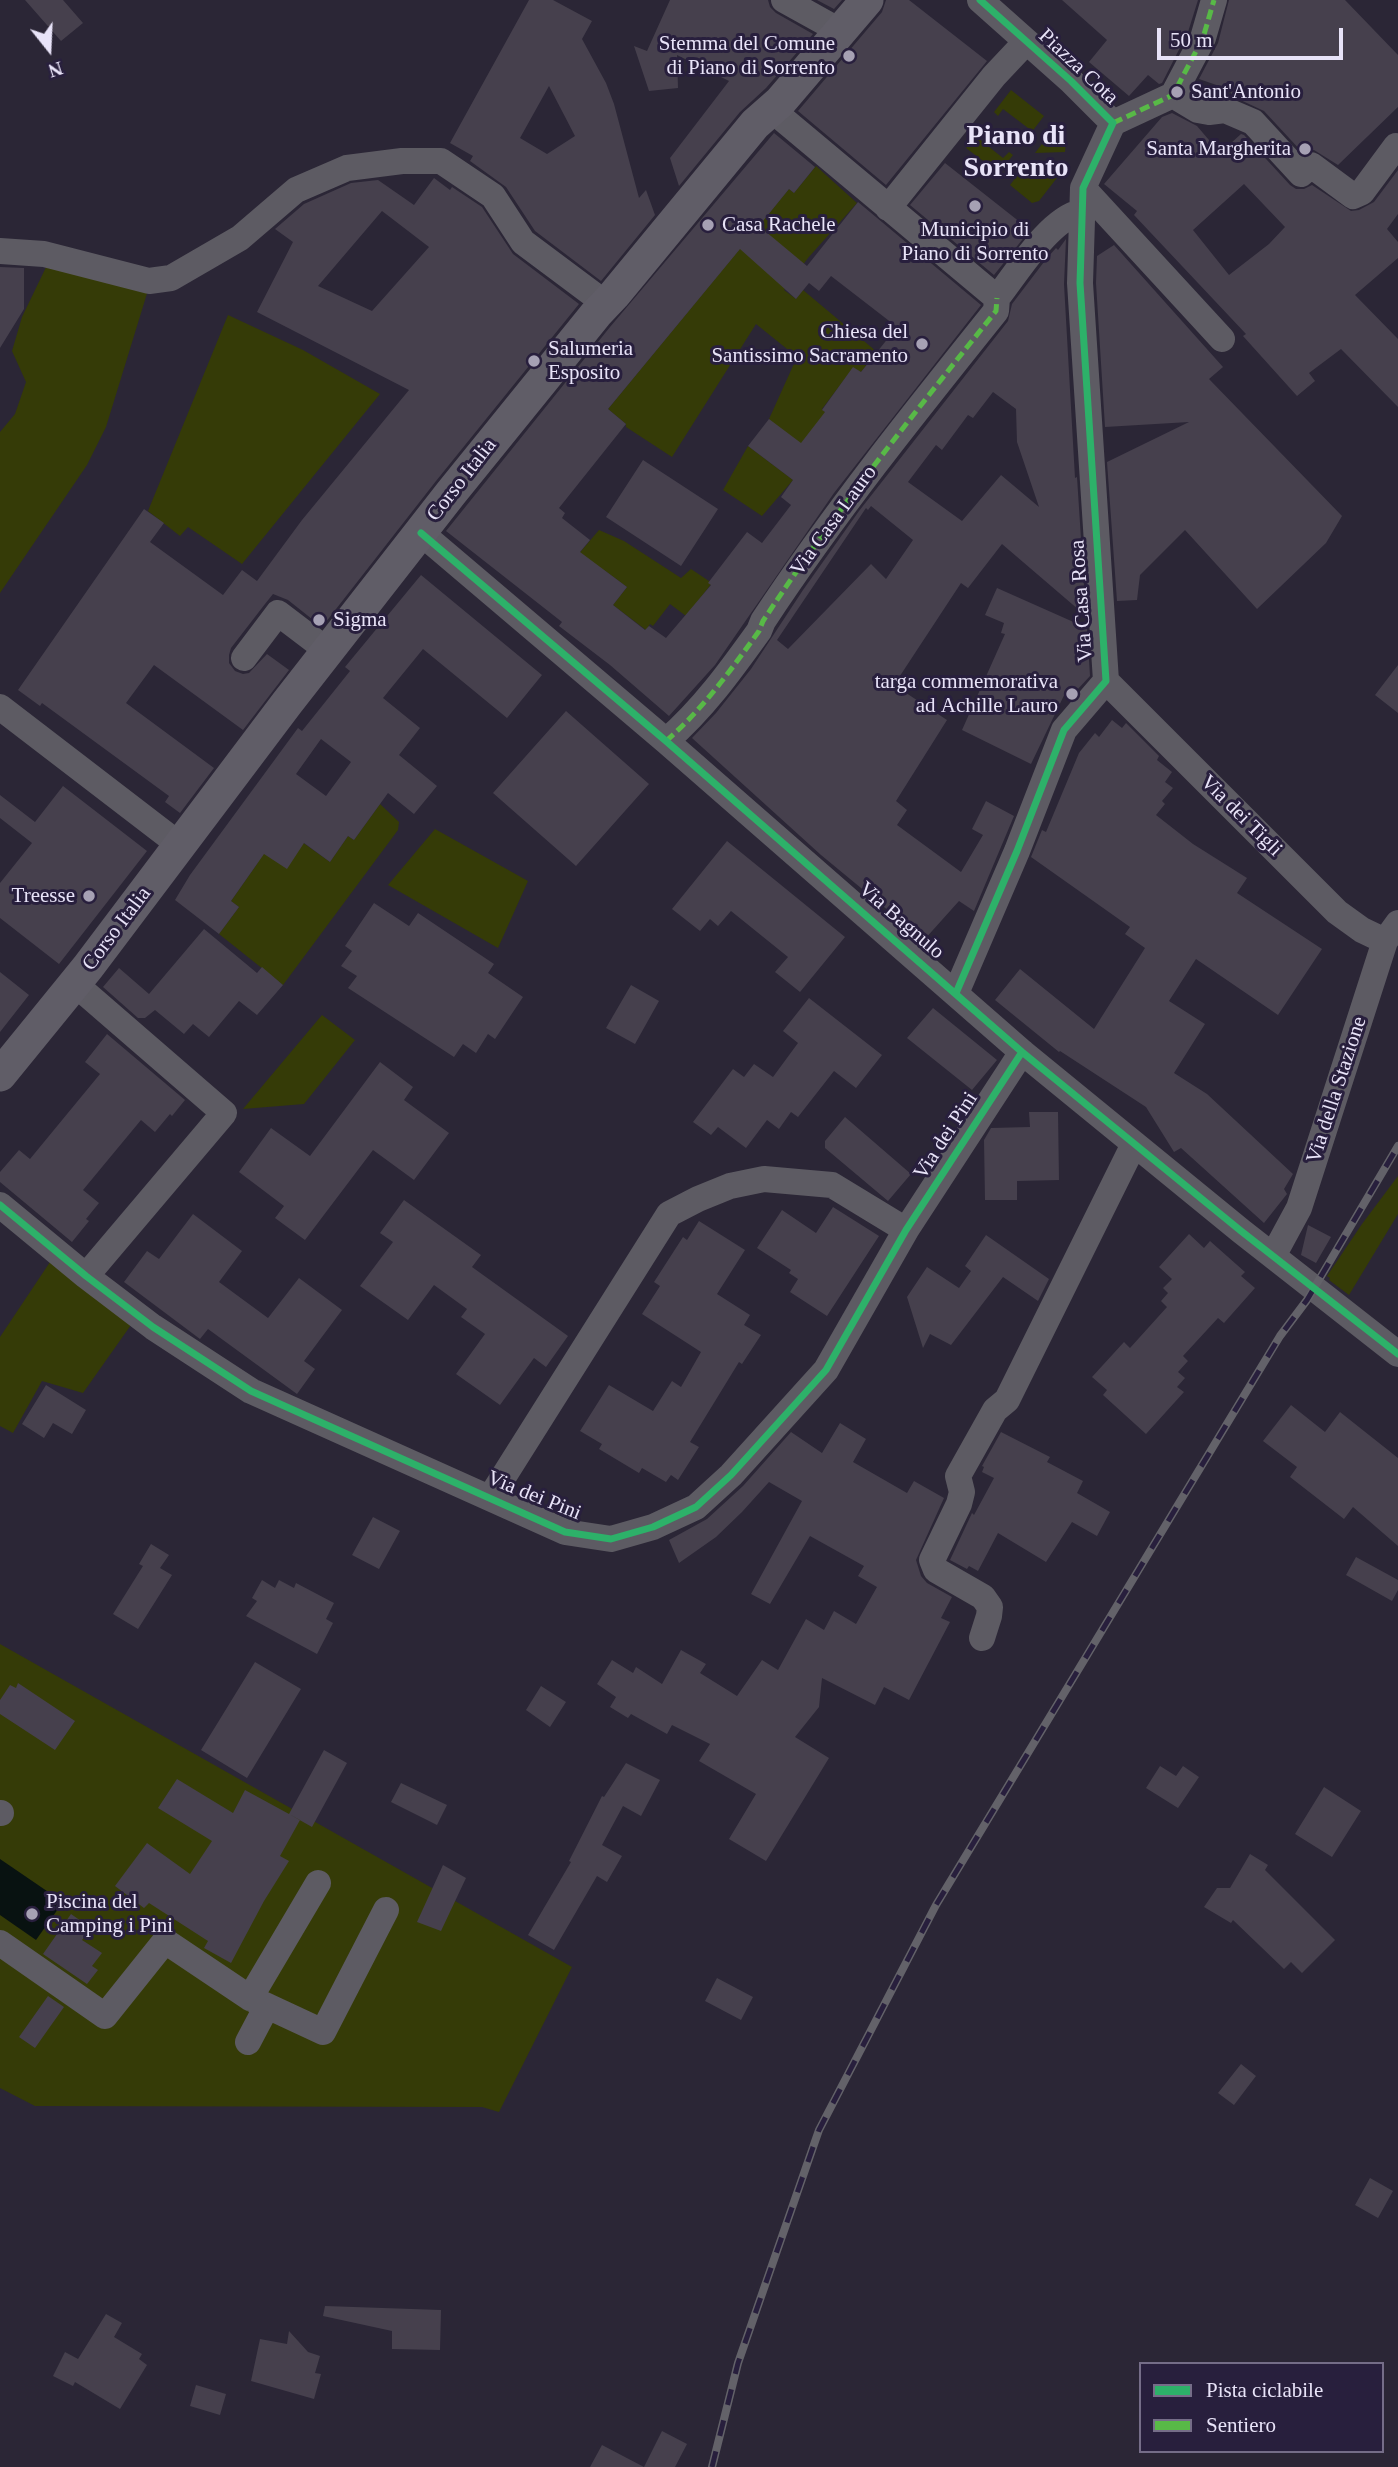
<!DOCTYPE html>
<style>
body{margin:0}
#map{position:relative;width:1398px;height:2467px;overflow:hidden;background:#2b2636;font-family:Georgia,serif}
canvas{display:block}
.legend{position:absolute;left:1139px;top:2362px;width:245px;height:91px;box-sizing:border-box;background:#281f3d;border:2px solid #756d88;margin:0;padding:9px 12px;list-style:none;font-size:21px;color:#e8e3f8}
.legend li{display:flex;align-items:center;gap:14px;height:35px}
.legend b{width:35px;border:2px solid #756d88}
.north{position:absolute;left:14px;top:14px;width:70px;height:70px;-webkit-text-stroke:5px #281f3d;paint-order:stroke;rotate:162deg;font-size:19px;font-weight:700;line-height:28px;text-align:center;color:#e8e3f8}
.north::after{content:'';display:block;margin:auto;width:24px;height:32px;background:#e8e3f8;clip-path:polygon(50% 0,100% 100%,50% 72%,0 100%)}
.scale{position:absolute;left:1157px;top:28px;width:186px;height:32px;box-sizing:border-box;border:4px solid #e8e3f8;border-top:0;padding-left:9px;font-size:21px;line-height:24px;white-space:nowrap;color:#e8e3f8;-webkit-text-stroke:5px #281f3d;paint-order:stroke}
</style>
<div id="map">
<canvas width="1398" height="2467"></canvas>
<ul class="legend">
<li><b style="height:9px;background:#2db169"></b>Pista ciclabile</li>
<li><b style="height:9px;background:#58b947"></b>Sentiero</li>
</ul>
<div class="north">N</div>
<div class="scale">50 m</div>
</div>
<script>
const context = document.querySelector('canvas').getContext('2d');
context.lineJoin = 'round';
function paint(path, color) { context.fillStyle = color; context.fill(path, 'evenodd'); }
function trace(path, color, width, dash) { context.strokeStyle = color; context.lineWidth = width; context.lineCap = dash ? 'butt' : 'round'; context.setLineDash(dash || []); context.stroke(path); }
function write(font, color, halo, rows, align = 'center') {
  context.font = font + ' Georgia,serif'; context.lineWidth = 6; context.setLineDash([]); context.textBaseline = 'middle'; context.strokeStyle = halo; context.fillStyle = color; for (const [text, x, y, turn = 0] of rows) {
    context.save(); context.translate(x, y); context.rotate((+turn || 0) * Math.PI / 180); context.textAlign = isNaN(turn) ? turn : align; if (halo) context.strokeText(text, 0, 0); context.fillText(text, 0, 0); context.restore();
  }
}
paint(new Path2D(`
 M 1011,90 L 1044,116 L 1027,138 L 1023,135 L 1028,128 L 1003,109 L 998,116 L 994,112 Z
 M 1055,127 C 1064,135 1067,140 1065,152 L 1035,153 Z
 M 979,130 L 983,133 L 979,139 L 1003,158 L 1009,152 L 1013,155 L 999,173 L 966,148 Z
 M 1066,162 L 1067,165 L 1039,201 L 1032,203 L 1010,185 L 1027,163 Z
 M 816,166 L 857,203 L 808,258 L 784,290 L 796,299 L 803,290 L 877,352 L 861,372 L 853,368 L 822,409 L 825,412 L 810,462 L 769,419 L 797,357 L 756,324 L 672,457 L 626,427 L 626,424 L 608,409 L 789,189 L 794,193 Z
 M 49,261 L 149,287 L 106,427 L 87,465 L 0,593 L 0,432 L 15,414 L 26,382 L 12,351 L 22,317 Z
 M 228,315 L 303,350 L 380,394 L 242,564 L 188,527 L 180,536 L 148,511 Z
 M 748,446 L 793,480 L 762,516 L 723,490 Z
 M 599,530 L 624,541 L 681,578 L 691,569 L 712,583 L 686,616 L 670,604 L 653,626 L 650,624 L 646,630 L 613,605 L 627,587 L 604,570 L 594,581 L 571,563 Z
 M 380,804 L 399,822 L 398,830 L 283,985 L 219,934 L 239,907 L 231,901 L 257,864 L 277,824 L 330,862 L 348,836 L 354,840 Z
 M 435,829 L 528,881 L 498,948 L 388,885 Z
 M 322,1015 L 355,1040 L 304,1104 L 243,1109 Z
 M 1398,1176 L 1398,1214 L 1349,1295 L 1329,1280 L 1330,1278 L 1327,1276 L 1362,1224 Z
 M 50,1262 L 131,1325 L 83,1393 L 42,1381 L 13,1433 L 0,1426 L 0,1337 Z
 M 0,1644 L 572,1967 L 499,2112 L 482,2107 L 35,2106 L 0,2088 Z`), '#353b07');
paint(new Path2D(`
 M 0,1859 L 63,1902 L 36,1940 L 0,1915 Z`), '#081211');
paint(new Path2D(`
 M 25,0 L 63,0 L 83,23 L 61,41 Z
 M 529,0 L 553,0 L 592,21 L 582,39 L 606,83 L 614,104 L 639,198 L 646,190 L 655,215 L 601,281 L 535,231 L 506,187 L 470,161 L 473,156 L 450,143 ZM 549,86 L 575,136 L 547,154 L 520,138 Z
 M 670,0 L 768,0 L 770,7 L 776,13 L 813,34 L 766,88 L 740,112 L 679,186 L 670,158 L 729,81 L 677,55 L 678,88 L 649,91 L 634,46 L 647,51 Z
 M 817,0 L 842,0 L 834,9 Z
 M 886,0 L 909,0 L 987,61 L 886,185 L 798,111 L 882,12 Z
 M 1062,0 L 1198,0 L 1188,32 L 1162,83 L 1159,84 L 1148,75 L 1129,96 L 1089,62 L 1107,40 Z
 M 1229,0 L 1345,0 L 1398,55 L 1398,107 L 1338,165 L 1314,150 L 1302,152 L 1264,111 L 1234,97 L 1228,89 L 1199,79 L 1218,43 Z
 M 1172,113 L 1197,126 L 1220,153 L 1241,134 L 1244,135 L 1290,185 L 1296,189 L 1304,189 L 1312,185 L 1351,211 L 1359,210 L 1374,202 L 1398,170 L 1398,214 L 1387,229 L 1398,242 L 1398,258 L 1355,295 L 1398,339 L 1398,407 L 1341,349 L 1309,373 L 1315,381 L 1297,396 L 1243,336 L 1246,334 L 1134,215 L 1137,211 L 1104,184 L 1162,117 ZM 1244,184 L 1285,227 L 1269,244 L 1229,275 L 1193,230 Z
 M 774,133 L 815,167 L 794,193 L 789,189 L 759,226 L 807,266 L 858,202 L 981,305 L 834,493 L 715,665 L 669,716 L 610,665 L 559,626 L 562,622 L 446,531 L 610,327 ZM 740,249 L 796,299 L 809,283 L 819,291 L 831,276 L 897,327 L 861,372 L 853,367 L 822,410 L 825,412 L 801,443 L 769,419 L 748,446 L 793,480 L 781,497 L 791,505 L 762,543 L 747,532 L 708,583 L 711,585 L 666,638 L 649,626 L 645,630 L 613,605 L 627,587 L 580,552 L 590,540 L 562,518 L 565,513 L 559,508 L 626,424 L 608,409 Z
 M 945,163 L 1030,230 L 994,275 L 910,205 Z
 M 434,178 L 450,190 L 452,187 L 482,207 L 513,254 L 579,304 L 436,481 L 322,627 L 288,600 L 273,594 L 265,604 L 231,648 L 229,655 L 229,663 L 235,671 L 243,674 L 249,673 L 267,654 L 289,670 L 243,730 L 154,665 L 126,703 L 214,768 L 180,813 L 165,802 L 169,796 L 42,703 L 40,706 L 18,690 L 144,509 L 164,523 L 150,542 L 223,595 L 242,570 L 257,581 L 302,520 L 409,390 L 257,312 L 293,242 L 275,229 L 304,204 L 351,183 L 378,180 L 414,205 ZM 382,211 L 429,247 L 372,311 L 318,286 Z
 M 1066,239 L 1064,284 L 1075,478 L 1077,477 L 1086,616 L 1002,544 L 968,588 L 961,583 L 894,685 L 947,720 L 896,801 L 907,810 L 897,825 L 961,872 L 983,835 L 972,829 L 986,801 L 1014,816 L 974,911 L 959,901 L 924,940 L 821,855 L 692,738 L 716,713 L 751,669 L 803,590 L 859,511 L 1008,321 L 1012,304 L 1047,258 L 1056,248 L 1058,250 ZM 993,392 L 1016,409 L 1017,442 L 1039,507 L 1001,475 L 962,521 L 908,482 L 936,445 L 942,450 L 968,415 L 973,418 ZM 871,506 L 913,540 L 886,579 L 871,564 L 788,649 L 777,640 L 866,508 L 868,510 Z
 M 1114,245 L 1223,367 L 1209,379 L 1342,516 L 1326,543 L 1257,609 L 1185,530 L 1140,575 L 1137,600 L 1117,601 L 1107,462 L 1189,422 L 1105,427 L 1096,283 L 1097,256 Z
 M 0,267 L 24,268 L 24,309 L 0,348 Z
 M 643,460 L 718,509 L 681,566 L 606,517 Z
 M 421,575 L 542,675 L 507,718 L 423,649 L 383,698 L 420,728 L 399,755 L 437,786 L 414,814 L 388,793 L 354,840 L 348,836 L 330,862 L 304,843 L 287,869 L 264,854 L 231,901 L 239,907 L 219,934 L 175,900 L 190,875 L 298,728 L 302,731 L 350,671 L 345,667 ZM 321,739 L 351,762 L 326,796 L 296,774 Z
 M 997,588 L 1087,628 L 1090,676 L 1077,690 L 1068,687 L 1031,764 L 962,730 L 1005,634 L 1001,633 L 1004,623 L 985,615 Z
 M 1398,665 L 1398,713 L 1375,695 Z
 M 566,711 L 649,784 L 576,866 L 493,793 Z
 M 1112,720 L 1122,728 L 1126,723 L 1159,756 L 1157,760 L 1172,772 L 1165,782 L 1173,788 L 1162,801 L 1165,804 L 1156,815 L 1193,844 L 1247,878 L 1237,893 L 1322,949 L 1278,1015 L 1196,959 L 1169,1001 L 1205,1024 L 1174,1073 L 1207,1094 L 1293,1174 L 1284,1189 L 1287,1194 L 1264,1223 L 1181,1148 L 1174,1152 L 1146,1107 L 1060,1051 L 1059,1052 L 995,1000 L 1020,969 L 1094,1029 L 1145,948 L 1125,934 L 1130,927 L 1031,857 L 1042,830 L 1046,832 L 1079,753 L 1095,733 L 1099,737 Z
 M 63,786 L 147,851 L 59,964 L 0,918 L 0,883 L 32,843 L 0,818 L 0,795 L 35,822 Z
 M 727,841 L 845,937 L 800,992 L 775,972 L 788,957 L 731,911 L 718,926 L 710,919 L 700,931 L 672,909 Z
 M 374,903 L 409,926 L 418,913 L 494,964 L 488,973 L 523,997 L 495,1039 L 488,1034 L 476,1053 L 463,1044 L 454,1057 L 348,988 L 357,976 L 341,966 L 352,951 L 345,946 Z
 M 204,929 L 257,973 L 262,967 L 283,985 L 257,1015 L 239,1001 L 209,1037 L 193,1024 L 184,1034 L 155,1010 L 145,1018 L 138,1018 L 103,987 L 119,968 L 149,994 Z
 M 0,972 L 29,995 L 0,1032 Z
 M 631,985 L 659,1001 L 635,1044 L 606,1028 Z
 M 809,998 L 882,1055 L 856,1088 L 834,1071 L 798,1117 L 791,1112 L 779,1129 L 767,1120 L 746,1148 L 718,1127 L 711,1135 L 693,1122 L 733,1069 L 744,1077 L 754,1064 L 773,1077 L 798,1043 L 783,1031 Z
 M 933,1008 L 997,1060 L 972,1090 L 907,1038 Z
 M 107,1034 L 185,1100 L 172,1116 L 170,1114 L 155,1132 L 141,1120 L 83,1190 L 99,1203 L 86,1219 L 89,1221 L 72,1242 L 0,1182 L 0,1172 L 19,1150 L 30,1159 L 100,1074 L 85,1062 Z
 M 380,1062 L 413,1087 L 404,1100 L 449,1133 L 414,1180 L 373,1150 L 305,1240 L 275,1218 L 284,1206 L 239,1172 L 271,1128 L 310,1156 Z
 M 1029,1112 L 1058,1112 L 1059,1180 L 1017,1181 L 1017,1200 L 985,1200 L 984,1140 L 991,1128 L 1030,1127 Z
 M 845,1117 L 911,1174 L 888,1201 L 825,1148 L 825,1141 Z
 M 404,1200 L 481,1255 L 472,1267 L 568,1336 L 546,1367 L 534,1358 L 500,1405 L 456,1374 L 485,1334 L 461,1317 L 467,1309 L 434,1285 L 408,1320 L 360,1286 L 393,1242 L 380,1233 Z
 M 833,1207 L 879,1236 L 827,1316 L 790,1292 L 798,1279 L 789,1273 L 791,1270 L 757,1248 L 782,1210 L 816,1233 Z
 M 193,1214 L 242,1251 L 219,1282 L 268,1318 L 299,1278 L 342,1310 L 304,1361 L 315,1369 L 297,1394 L 208,1329 L 200,1339 L 124,1282 L 147,1251 L 159,1259 Z
 M 699,1221 L 745,1250 L 717,1294 L 750,1315 L 744,1325 L 761,1335 L 742,1364 L 739,1362 L 690,1442 L 699,1447 L 678,1480 L 671,1475 L 666,1482 L 642,1468 L 639,1473 L 599,1449 L 602,1444 L 580,1431 L 609,1385 L 653,1411 L 672,1381 L 681,1387 L 701,1352 L 642,1314 L 660,1286 L 654,1282 L 683,1237 L 687,1240 Z
 M 1308,1225 L 1331,1237 L 1316,1263 L 1301,1255 Z
 M 1189,1234 L 1204,1248 L 1210,1241 L 1245,1272 L 1241,1276 L 1255,1288 L 1224,1323 L 1218,1318 L 1183,1356 L 1188,1361 L 1178,1372 L 1185,1378 L 1177,1387 L 1184,1392 L 1146,1434 L 1103,1395 L 1107,1390 L 1092,1377 L 1124,1342 L 1130,1348 L 1167,1307 L 1161,1301 L 1168,1293 L 1163,1288 L 1172,1279 L 1159,1267 Z
 M 986,1235 L 1049,1279 L 1038,1301 L 1003,1277 L 951,1345 L 930,1334 L 923,1348 L 907,1297 L 927,1267 L 959,1288 L 971,1271 L 965,1266 Z
 M 46,1385 L 86,1410 L 72,1434 L 53,1423 L 44,1438 L 22,1424 Z
 M 1291,1405 L 1325,1432 L 1340,1412 L 1398,1458 L 1398,1546 L 1353,1507 L 1344,1519 L 1290,1477 L 1297,1467 L 1263,1441 Z
 M 840,1423 L 866,1439 L 853,1462 L 907,1493 L 914,1481 L 944,1498 L 916,1560 L 921,1576 L 927,1583 L 952,1597 L 941,1618 L 950,1622 L 909,1700 L 884,1687 L 875,1705 L 822,1678 L 819,1707 L 795,1737 L 829,1758 L 766,1861 L 729,1839 L 756,1794 L 699,1761 L 710,1744 L 672,1725 L 667,1734 L 631,1714 L 628,1718 L 610,1707 L 616,1697 L 597,1684 L 612,1660 L 633,1673 L 636,1667 L 662,1684 L 681,1650 L 706,1664 L 700,1673 L 737,1696 L 762,1660 L 778,1670 L 806,1619 L 824,1630 L 834,1611 L 856,1624 L 877,1587 L 858,1576 L 864,1566 L 810,1536 L 770,1604 L 751,1594 L 802,1501 L 769,1482 L 742,1512 L 716,1537 L 679,1563 L 669,1540 L 707,1519 L 743,1486 L 791,1432 L 822,1453 Z
 M 1001,1432 L 1050,1457 L 1047,1462 L 1083,1481 L 1077,1493 L 1110,1512 L 1097,1536 L 1072,1522 L 1046,1562 L 998,1533 L 978,1571 L 969,1566 L 967,1569 L 950,1560 L 972,1513 L 974,1515 L 994,1478 L 982,1472 L 984,1467 L 982,1466 Z
 M 373,1517 L 400,1531 L 379,1569 L 352,1555 Z
 M 151,1544 L 169,1555 L 160,1568 L 172,1575 L 138,1629 L 113,1614 L 143,1566 L 139,1564 Z
 M 1356,1557 L 1398,1580 L 1398,1590 L 1392,1601 L 1346,1575 Z
 M 262,1580 L 275,1588 L 279,1580 L 294,1588 L 296,1583 L 334,1603 L 326,1619 L 333,1623 L 317,1654 L 246,1616 L 257,1601 L 252,1598 Z
 M 255,1662 L 301,1689 L 247,1778 L 201,1750 Z
 M 18,1683 L 75,1721 L 55,1750 L 0,1714 L 0,1700 L 10,1685 L 16,1688 Z
 M 541,1686 L 566,1702 L 550,1727 L 526,1710 Z
 M 324,1750 L 347,1763 L 312,1827 L 289,1814 Z
 M 626,1763 L 660,1780 L 641,1816 L 623,1806 L 602,1845 L 622,1856 L 607,1882 L 597,1876 L 554,1950 L 528,1935 L 571,1862 L 569,1861 L 602,1796 L 604,1797 Z
 M 1160,1766 L 1176,1776 L 1183,1766 L 1199,1777 L 1178,1808 L 1146,1788 Z
 M 177,1779 L 233,1813 L 245,1790 L 300,1820 L 280,1856 L 289,1861 L 264,1901 L 231,1963 L 204,1948 L 208,1941 L 149,1903 L 144,1908 L 115,1886 L 147,1843 L 190,1874 L 212,1841 L 158,1808 Z
 M 401,1783 L 447,1805 L 437,1825 L 391,1802 Z
 M 1324,1787 L 1361,1811 L 1332,1857 L 1295,1834 Z
 M 1250,1854 L 1268,1865 L 1265,1870 L 1335,1940 L 1302,1973 L 1291,1962 L 1284,1969 L 1233,1920 L 1231,1923 L 1204,1907 L 1217,1888 L 1230,1888 Z
 M 443,1865 L 466,1878 L 441,1931 L 417,1922 Z
 M 71,1914 L 91,1928 L 82,1940 L 102,1953 L 92,1966 L 98,1970 L 87,1984 L 43,1954 Z
 M 717,1978 L 753,1997 L 741,2020 L 705,2001 Z
 M 48,1996 L 64,2007 L 35,2048 L 19,2037 Z
 M 1241,2064 L 1256,2076 L 1234,2105 L 1218,2093 Z
 M 1370,2178 L 1393,2191 L 1378,2218 L 1355,2205 Z
 M 325,2306 L 441,2310 L 440,2350 L 392,2349 L 392,2331 L 323,2316 Z
 M 106,2314 L 122,2323 L 114,2337 L 142,2354 L 139,2359 L 147,2365 L 120,2409 L 75,2382 L 73,2386 L 53,2376 L 65,2352 L 78,2359 Z
 M 289,2331 L 308,2352 L 320,2356 L 315,2373 L 321,2374 L 314,2399 L 251,2381 L 260,2339 L 287,2344 Z
 M 196,2385 L 226,2394 L 220,2415 L 190,2406 Z
 M 662,2431 L 687,2444 L 675,2467 L 644,2467 Z
 M 602,2445 L 644,2467 L 590,2467 Z`), '#46404d');
trace(new Path2D(`
 M 784,0 L 840,31
 M 1173,95 L 1198,110 L 1209,112 L 1225,110 L 1253,122 L 1301,174 L 1311,165 L 1353,196 L 1362,192 L 1396,146 L 1398,147
 M 772,110 L 997,298
 M 1113,123 L 1173,95 L 1203,38 L 1214,0
 M 1083,188 L 1222,339
 M 888,208 L 994,76 L 1026,42
 M 0,251 L 44,254 L 149,281 L 171,278 L 240,238 L 296,190 L 347,168 L 402,161 L 441,161 L 493,196 L 523,242 L 606,304
 M 997,298 C 1017,273 1049,219 1081,212
 M 421,533 L 666,741 L 1022,1052 L 1241,1231 L 1398,1354
 M 244,658 L 278,613 L 328,651
 M 1106,681 L 1337,912 L 1362,930 L 1385,941
 M 0,707 L 181,846
 M 666,741 C 703,709 731,670 759,631 L 763,621 C 834,513 915,412 996,311 L 997,298
 M 75,984 L 224,1113 L 86,1276
 M 956,993 L 1017,851 L 1064,730 L 1106,681 L 1080,283 L 1083,188 L 1113,123 L 1071,81 L 980,0
 M 0,1205 L 86,1276 L 153,1327 L 251,1391 L 565,1532 L 611,1539 L 653,1527 L 696,1507 L 731,1475 L 826,1370 L 906,1230 L 1022,1052
 M 1273,1256 L 1299,1208 L 1385,941 L 1398,923
 M 490,1498 L 669,1214 L 698,1199 L 730,1186 L 764,1179 L 832,1185 L 906,1230
 M 982,1638 L 989,1616 L 990,1607 L 983,1597 L 936,1570 L 932,1560 L 959,1504 L 962,1492 L 958,1476 L 995,1410 L 1007,1400 L 1134,1144
 M 0,1813 L 1,1813
 M 0,1943 L 105,2016 L 165,1941 L 250,1998 L 323,2032 L 386,1910
 M 250,1998 L 318,1883
 M 248,2042 L 267,2006`), '#5d5b63', 26);
trace(new Path2D(`
 M 0,1075 L 88,967 L 287,703 L 451,493 L 596,314 L 614,295 L 755,124 L 780,102 L 867,0`), '#605d67', 33);
const rail = new Path2D(`
 M 712,2467 L 738,2363 L 819,2130 L 936,1905 L 1280,1336 L 1307,1300 L 1398,1146`);
trace(rail, '#636269', 8);
trace(rail, '#281f3d', 5, [16]);
trace(new Path2D(`
 M 1113,123 L 1173,95 L 1203,38 L 1214,0
 M 666,741 C 703,709 731,670 759,631 L 763,621 C 834,513 915,412 996,311 L 997,298`), '#58b947', 5, [10, 5]);
trace(new Path2D(`
 M 421,533 L 666,741 L 1022,1052 L 1241,1231 L 1398,1354
 M 956,993 L 1017,851 L 1064,730 L 1106,681 L 1080,283 L 1083,188 L 1113,123 L 1071,81 L 980,0
 M 0,1205 L 86,1276 L 153,1327 L 251,1391 L 565,1532 L 611,1539 L 653,1527 L 696,1507 L 731,1475 L 826,1370 L 906,1230 L 1022,1052`), '#2db169', 7);
for (const [x, y, r, color] of [
 [849,56,7,"#a6a1b4"],
 [1177,92,7,"#a6a1b4"],
 [1305,149,7,"#a6a1b4"],
 [975,206,7,"#a6a1b4"],
 [708,225,7,"#a6a1b4"],
 [922,344,7,"#a6a1b4"],
 [534,361,7,"#a6a1b4"],
 [319,620,7,"#a6a1b4"],
 [1072,694,7,"#a6a1b4"],
 [89,896,7,"#a6a1b4"],
 [32,1914,7,"#a6a1b4"]
]) { const dot = new Path2D(); dot.arc(x, y, r, 0, 2 * Math.PI); context.fillStyle = color; context.fill(dot); trace(dot, '#281f3d', 2.5); }
write('21px', '#e8e3f8', '#281f3d', [
 ["Stemma del Comune",835,44],
 ["di Piano di Sorrento",835,68],
 ["Sant'Antonio",1191,92,"left"],
 ["Santa Margherita",1291,149],
 ["Casa Rachele",722,225,"left"],
 ["Municipio di",975,230,"center"],
 ["Piano di Sorrento",975,254,"center"],
 ["Chiesa del",908,332],
 ["Santissimo Sacramento",908,356],
 ["Salumeria",548,349,"left"],
 ["Esposito",548,373,"left"],
 ["Sigma",333,620,"left"],
 ["targa commemorativa",1058,682],
 ["ad Achille Lauro",1058,706],
 ["Treesse",75,896],
 ["Piscina del",46,1902,"left"],
 ["Camping i Pini",46,1926,"left"]
], 'right');
write('21px', '#e8e3f8', '#281f3d', [
 ["Piazza Cota",1078,67,43],
 ["Corso Italia",462,480,-52],
 ["Via Casa Lauro",834,521,-54],
 ["Via Casa Rosa",1082,601,-94],
 ["Via dei Tigli",1241,816,45],
 ["Via Bagnulo",901,921,41],
 ["Corso Italia",117,929,-53],
 ["Via della Stazione",1337,1090,-72],
 ["Via dei Pini",946,1136,-57],
 ["Via dei Pini",534,1496,22]
]);
write('bold 28px', '#e8e3f8', '#281f3d', [
 ["Piano di",1016,137],
 ["Sorrento",1016,169]
]);
</script>
